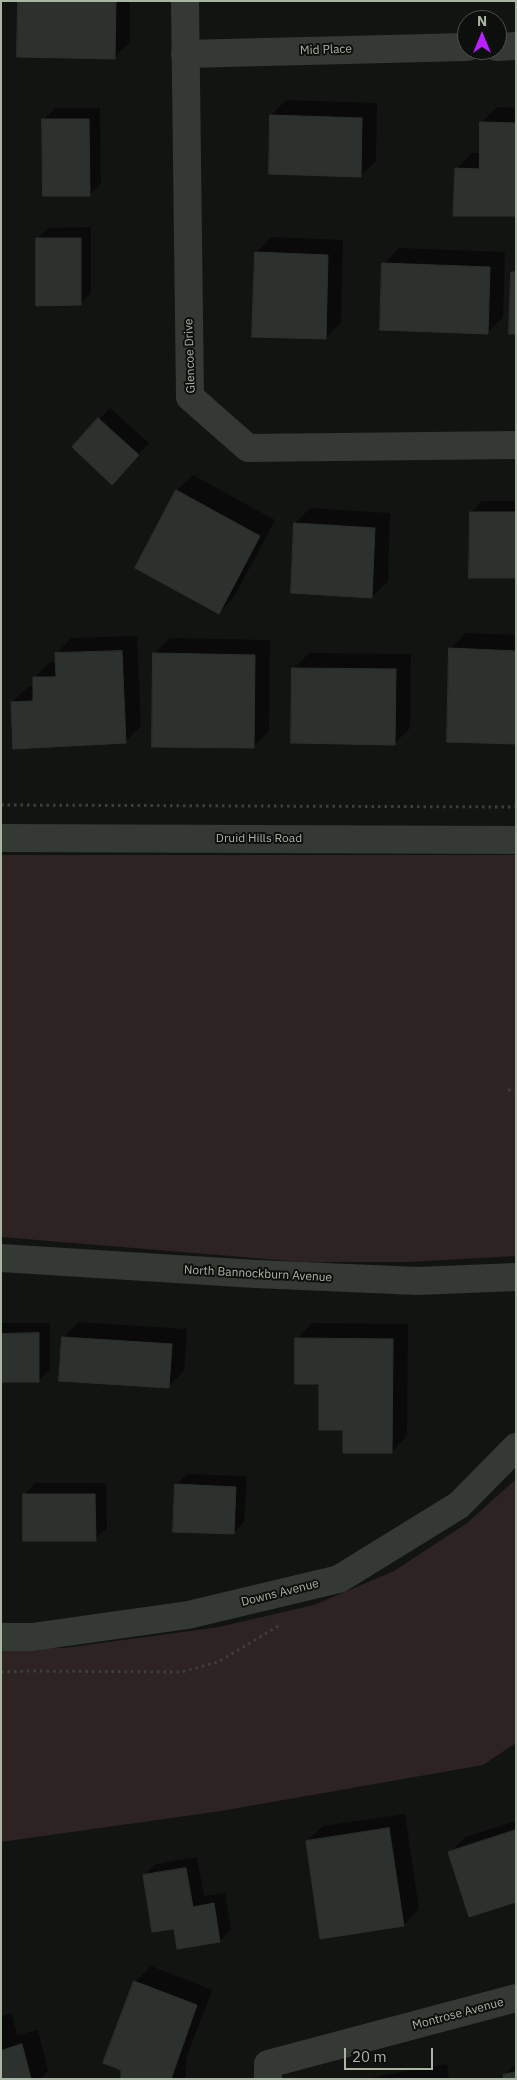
<!DOCTYPE html>
<style>
body{margin:0}
#map{position:relative;width:517px;height:2080px;overflow:hidden;background:#121412;font-family:"IBM Plex Sans",sans-serif}
canvas{display:block}
.frame{position:absolute;inset:0;border:2px solid #a8b6a3;pointer-events:none}
.north{position:absolute;left:457px;top:10px;width:50px;height:50px;box-sizing:border-box;background:#0d0f0d;border:1px solid #4b5249;border-radius:50%;rotate:0deg;font-size:14px;font-weight:700;line-height:20px;text-align:center;color:#a8b6a3}
.north::after{content:'';display:block;margin:auto;width:18px;height:22px;background:#bb1fff;clip-path:polygon(50% 0,100% 100%,50% 72%,0 100%)}
.scale{position:absolute;left:344px;top:2048px;width:89px;height:22px;box-sizing:border-box;border:2px solid #a8b6a3;border-top:0;padding-left:6px;font-size:15px;line-height:18px;white-space:nowrap;color:#a8b6a3;-webkit-text-stroke:4px #0d0f0d;paint-order:stroke}
</style>
<div id="map">
<canvas width="517" height="2080"></canvas>
<div class="frame"></div>
<div class="north">N</div>
<div class="scale">20 m</div>
</div>
<script>
const context = document.querySelector('canvas').getContext('2d');
context.lineJoin = 'round';
function paint(path, color) { context.fillStyle = color; context.fill(path, 'evenodd'); }
function trace(path, color, width, dash) { context.strokeStyle = color; context.lineWidth = width; context.lineCap = dash ? 'butt' : 'round'; context.setLineDash(dash || []); context.stroke(path); }
function write(font, color, halo, rows, align = 'center') {
  context.font = font + ' "IBM Plex Sans",sans-serif'; context.lineWidth = 4; context.setLineDash([]); context.textBaseline = 'middle'; context.strokeStyle = halo; context.fillStyle = color; for (const [text, x, y, turn = 0] of rows) {
    context.save(); context.translate(x, y); context.rotate((+turn || 0) * Math.PI / 180); context.textAlign = isNaN(turn) ? turn : align; if (halo) context.strokeText(text, 0, 0); context.fillText(text, 0, 0); context.restore();
  }
}
paint(new Path2D(`
 M 1,855 L 516,855 L 516,1256 L 409,1262 L 302,1262 L 1,1237 Z
 M 516,1479 L 516,1743 L 483,1765 L 221,1811 L 1,1842 L 1,1648 L 64,1648 L 219,1627 L 314,1605 L 394,1571 L 467,1523 Z`), '#2c2322');
paint(new Path2D(`
 M 19,1 L 130,1 L 130,42 L 114,57 Z
 M 286,100 L 377,103 L 376,161 L 360,176 L 271,115 Z
 M 497,107 L 516,108 L 516,215 L 456,169 L 472,153 L 480,153 L 481,123 Z
 M 55,108 L 100,108 L 101,183 L 90,195 L 43,120 Z
 M 91,227 L 91,293 L 80,304 L 37,239 L 48,228 Z
 M 271,237 L 343,240 L 341,322 L 326,338 L 256,253 Z
 M 399,248 L 505,252 L 503,317 L 487,333 L 384,264 Z
 M 110,408 L 149,443 L 123,472 L 73,447 Z
 M 193,475 L 275,520 L 234,597 L 219,613 L 137,567 L 177,490 Z
 M 482,501 L 516,501 L 516,576 L 471,513 Z
 M 310,508 L 390,513 L 388,581 L 372,597 L 295,523 Z
 M 466,633 L 516,635 L 516,743 L 450,649 Z
 M 137,636 L 141,726 L 126,741 L 12,702 L 28,687 L 34,686 L 34,678 L 50,662 L 56,662 L 56,654 L 71,638 Z
 M 170,638 L 270,640 L 269,731 L 253,747 L 154,654 Z
 M 309,653 L 411,654 L 410,728 L 395,743 L 294,668 Z
 M 78,1322 L 187,1329 L 184,1371 L 169,1386 L 63,1338 Z
 M 1,1323 L 50,1323 L 50,1369 L 39,1381 L 1,1381 Z
 M 312,1323 L 408,1324 L 407,1436 L 391,1452 L 344,1428 L 297,1339 Z
 M 187,1474 L 247,1476 L 244,1522 L 233,1533 L 176,1485 Z
 M 35,1483 L 106,1483 L 107,1528 L 95,1539 L 24,1495 Z
 M 405,1814 L 419,1909 L 404,1925 L 307,1841 L 323,1826 Z
 M 516,1821 L 516,1901 L 450,1852 L 465,1837 Z
 M 197,1857 L 204,1896 L 225,1893 L 231,1929 L 220,1941 L 175,1928 L 144,1875 L 156,1864 Z
 M 151,1966 L 212,1990 L 186,2059 L 186,2079 L 123,2079 L 135,1982 Z
 M 12,2013 L 17,2035 L 38,2030 L 48,2071 L 41,2079 L 1,2079 L 1,2016 Z
 M 447,2064 L 449,2079 L 362,2079 Z
 M 516,2064 L 516,2079 L 504,2075 Z`), '#0007');
const building = new Path2D(`
 M 18,1 L 116,1 L 115,59 L 17,57 Z
 M 270,115 L 362,118 L 361,177 L 269,174 Z
 M 42,119 L 89,119 L 90,196 L 43,196 Z
 M 480,122 L 516,123 L 516,216 L 453,216 L 455,168 L 479,169 Z
 M 36,238 L 81,238 L 81,305 L 36,306 Z
 M 255,252 L 328,255 L 326,339 L 252,337 Z
 M 382,263 L 490,267 L 488,334 L 380,330 Z
 M 511,272 L 516,272 L 516,334 L 509,334 Z
 M 98,418 L 139,455 L 112,485 L 72,447 Z
 M 176,490 L 260,536 L 219,614 L 135,568 Z
 M 470,512 L 516,512 L 516,578 L 469,578 Z
 M 294,523 L 375,528 L 372,598 L 291,593 Z
 M 449,648 L 516,651 L 516,744 L 447,742 Z
 M 122,651 L 126,743 L 13,749 L 11,702 L 33,701 L 33,677 L 56,677 L 55,653 Z
 M 153,653 L 255,655 L 254,748 L 152,747 Z
 M 292,668 L 396,669 L 395,745 L 291,743 Z
 M 39,1333 L 39,1382 L 1,1382 L 1,1334 Z
 M 62,1337 L 172,1344 L 169,1388 L 59,1381 Z
 M 295,1338 L 393,1339 L 392,1453 L 343,1453 L 343,1430 L 319,1430 L 319,1384 L 295,1384 Z
 M 175,1484 L 236,1487 L 234,1534 L 173,1532 Z
 M 23,1494 L 95,1494 L 96,1541 L 23,1541 Z
 M 389,1828 L 404,1926 L 320,1939 L 306,1841 Z
 M 516,1830 L 516,1902 L 469,1917 L 448,1852 Z
 M 186,1868 L 193,1907 L 214,1903 L 220,1942 L 177,1949 L 174,1929 L 152,1932 L 143,1875 Z
 M 134,1981 L 197,2005 L 171,2079 L 121,2079 L 121,2070 L 103,2063 Z
 M 22,2044 L 31,2079 L 1,2079 L 1,2048 L 2,2050 Z
 M 516,2072 L 516,2079 L 504,2079 L 503,2075 Z`);
paint(building, '#2d312d');
trace(building, '#2c302c', 1);
trace(new Path2D(`
 M 1,805 L 516,807
 M 508,1090 L 516,1090
 M 1,1672 L 28,1671 L 181,1672 L 218,1662 L 282,1624`), '#3b4039', 3, [2.5, 4]);
trace(new Path2D(`
 M 185,1 L 190,397 L 248,448 L 516,445
 M 497,47 L 516,46
 M 185,54 L 467,47
 M 1,1258 L 256,1274 L 418,1281 L 516,1277
 M 1,1637 L 32,1637 L 188,1615 L 339,1579 L 459,1505 L 516,1447
 M 268,2079 L 268,2064 L 516,1998`), '#343933', 28);
trace(new Path2D(`
 M 1,838 L 516,840`), '#343933', 28);
write('12px', '#a8b6a3', '#0d0f0d', [
 ["Mid Place",326,50,-2],
 ["Glencoe Drive",190,356,-92],
 ["Druid Hills Road",259,839],
 ["North Bannockburn Avenue",258,1274,3],
 ["Downs Avenue",280,1593,-14],
 ["Montrose Avenue",458,2014,-15]
]);
</script>
